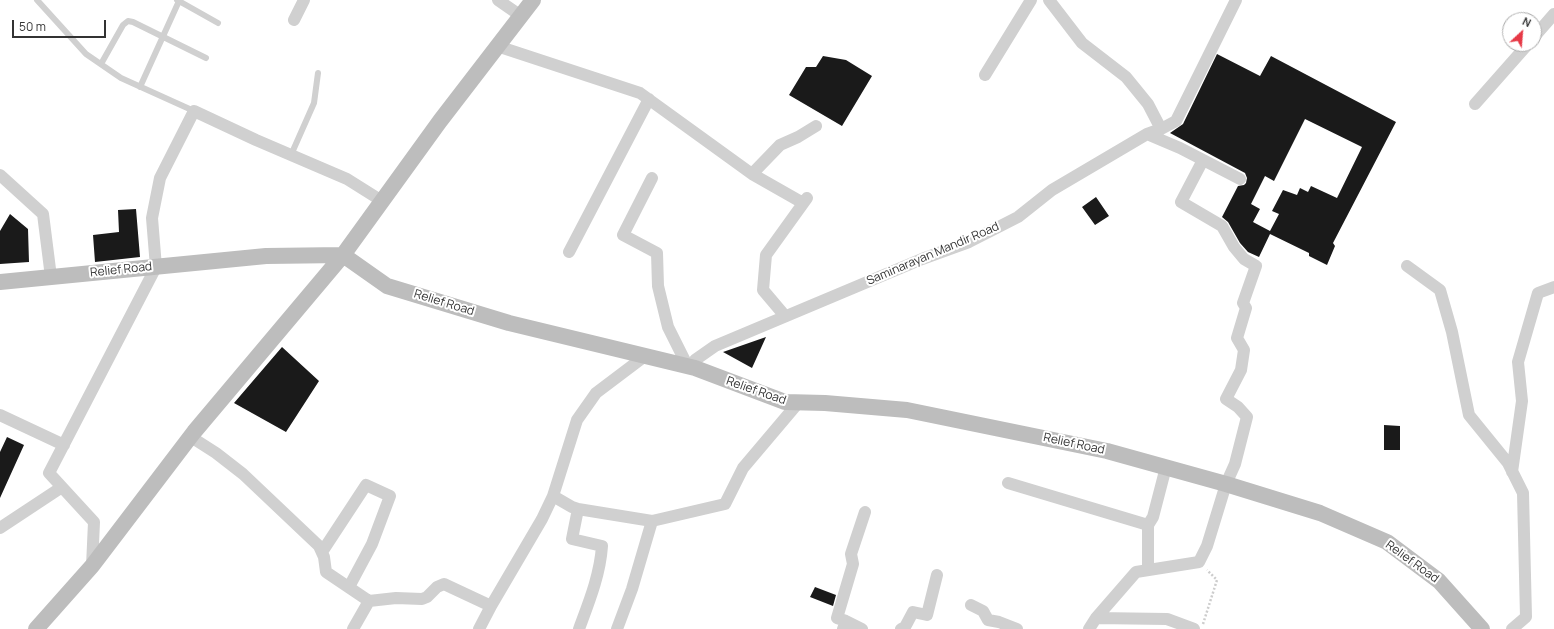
<!DOCTYPE html>
<style>
body{margin:0}
#map{position:relative;width:1554px;height:629px;overflow:hidden;background:#fff;font-family:Manrope,sans-serif}
canvas{display:block}
.north{position:absolute;left:1502px;top:12px;width:40px;height:40px;box-sizing:border-box;background:#fff;border:1px solid #adadad;border-radius:50%;rotate:26deg;font-size:11px;font-weight:700;line-height:16px;text-align:center;color:#333}
.north::after{content:'';display:block;margin:auto;width:14px;height:18px;background:#e63946;clip-path:polygon(50% 0,100% 100%,50% 72%,0 100%)}
.scale{position:absolute;left:12px;top:20px;width:94px;height:18px;box-sizing:border-box;border:2px solid #333;border-top:0;padding-left:5px;font-size:12px;line-height:14px;white-space:nowrap;color:#333;-webkit-text-stroke:3px #fff;paint-order:stroke}
</style>
<div id="map">
<canvas width="1554" height="629"></canvas>
<div class="north">N</div>
<div class="scale">50 m</div>
</div>
<script>
const context = document.querySelector('canvas').getContext('2d');
context.lineJoin = 'round';
function paint(path, color) { context.fillStyle = color; context.fill(path, 'evenodd'); }
function trace(path, color, width, dash) { context.strokeStyle = color; context.lineWidth = width; context.lineCap = dash ? 'butt' : 'round'; context.setLineDash(dash || []); context.stroke(path); }
function write(font, color, halo, rows, align = 'center') {
  context.font = font + ' Manrope,sans-serif'; context.lineWidth = 4; context.setLineDash([]); context.textBaseline = 'middle'; context.strokeStyle = halo; context.fillStyle = color; for (const [text, x, y, turn = 0] of rows) {
    context.save(); context.translate(x, y); context.rotate((+turn || 0) * Math.PI / 180); context.textAlign = isNaN(turn) ? turn : align; if (halo) context.strokeText(text, 0, 0); context.fillText(text, 0, 0); context.restore();
  }
}
paint(new Path2D(`
 M 1217,54 L 1260,76 L 1271,56 L 1396,122 L 1333,243 L 1335,246 L 1327,265 L 1309,256 L 1309,253 L 1270,234 L 1259,257 L 1248,252 L 1240,243 L 1228,222 L 1222,217 L 1238,186 L 1244,185 L 1246,183 L 1247,178 L 1245,173 L 1170,133 L 1183,124 ZM 1305,119 L 1362,147 L 1337,198 L 1311,186 L 1308,192 L 1300,188 L 1297,195 L 1283,190 L 1272,211 L 1279,214 L 1270,231 L 1253,222 L 1260,209 L 1251,204 L 1265,176 L 1274,181 Z
 M 823,56 L 846,60 L 872,76 L 842,126 L 789,95 L 806,67 L 816,67 Z
 M 1096,197 L 1109,216 L 1095,225 L 1082,207 Z
 M 136,209 L 140,257 L 95,262 L 93,235 L 119,232 L 118,210 Z
 M 10,214 L 28,229 L 29,262 L 0,264 L 0,231 Z
 M 766,337 L 752,368 L 723,352 Z
 M 282,347 L 319,381 L 286,432 L 234,403 Z
 M 1384,425 L 1400,426 L 1400,450 L 1384,450 Z
 M 7,437 L 24,445 L 0,498 L 0,452 Z
 M 815,587 L 836,595 L 833,606 L 810,597 Z`), '#1a1a1a');
trace(new Path2D(`
 M 1203,624 L 1217,580 L 1207,570`), '#cdcdcd', 2.5, [2, 2]);
trace(new Path2D(`
 M 37,0 L 86,54 L 121,78 L 194,111
 M 177,0 L 218,23
 M 101,64 L 123,25 L 128,21 L 133,22 L 206,58
 M 140,87 L 179,1
 M 291,155 L 314,103 L 318,73`), '#d0d0d0', 6);
trace(new Path2D(`
 M 498,0 L 521,16
 M 1049,0 L 1082,43 L 1126,77 L 1148,104 L 1161,129
 M 294,20 L 304,0
 M 1534,37 L 1554,14
 M 497,46 L 640,93 L 752,174 L 803,203
 M 985,75 L 1031,0
 M 1475,104 L 1528,44
 M 1147,134 L 1180,148 L 1240,179
 M 752,174 L 780,145 L 798,137 L 816,126
 M 0,175 L 43,214 L 51,277
 M 652,178 L 623,235 L 657,253 L 658,286 L 668,327 L 688,367
 M 569,252 L 649,99
 M 1407,266 L 1440,290 L 1452,332 L 1469,415 L 1508,463 L 1523,493 L 1526,617 L 1512,629
 M 785,316 L 763,290 L 766,255 L 807,198
 M 695,368 L 695,360 L 715,346 L 922,259 L 969,242 L 1018,217 L 1052,190 L 1147,134 L 1161,129 L 1176,121 L 1236,0
 M 0,415 L 64,445
 M 191,437 L 216,453 L 243,474 L 319,546 L 324,557 L 326,572 L 369,601 L 396,598 L 422,599 L 427,597 L 437,587 L 444,584 L 491,606
 M 1512,472 L 1522,401 L 1518,362 L 1538,293 L 1554,287
 M 1008,483 L 1148,525
 M 553,496 L 572,507 L 578,509 L 652,521 L 725,504 L 743,468 L 798,403
 M 578,509 L 572,539 L 602,546 C 600,575 589,602 579,629
 M 0,528 L 62,487
 M 322,552 L 366,485 L 390,496 L 372,544 L 349,587
 M 92,566 L 94,522 L 49,473 L 156,267 L 152,218 L 160,178 L 194,111 L 256,140 L 347,179 L 382,201
 M 1148,570 L 1148,525 L 1153,517 L 1166,467
 M 971,605 L 983,611 L 988,620 L 999,622 L 1017,629
 M 1096,618 L 1167,619 L 1194,629
 M 846,621 L 862,629
 M 353,629 L 369,601
 M 479,629 L 491,606 L 542,519 L 553,496 L 577,420 L 596,393 L 645,356
 M 617,629 L 632,589 L 652,521
 M 843,629 L 846,621 L 837,618 L 853,564 L 851,554 L 865,512
 M 901,629 L 905,627 L 913,612 L 927,615 L 937,575
 M 1089,629 L 1096,618 L 1136,572 L 1199,562 L 1207,546 L 1226,484 L 1235,464 L 1247,417 L 1238,407 L 1226,399 L 1241,370 L 1244,350 L 1237,338 L 1246,308 L 1243,303 L 1256,266 L 1244,259 L 1234,247 L 1222,226 L 1181,202 L 1203,160`), '#d0d0d0', 12);
trace(new Path2D(`
 M 0,282 L 266,256 L 343,255 L 387,286 L 509,323 L 695,368 L 785,402 L 825,403 L 907,410 L 1107,451 L 1226,484 L 1320,513 L 1387,542 L 1439,581 L 1482,629
 M 36,629 L 92,566 L 194,432 L 343,255 L 440,121 L 533,0`), '#bdbdbd', 16);
write('12px', '#333', '#fff', [
 ["Saminarayan Mandir Road",933,254,-23],
 ["Relief Road",121,270,-6],
 ["Relief Road",444,303,17],
 ["Relief Road",756,391,19],
 ["Relief Road",1074,444,12],
 ["Relief Road",1412,562,36]
]);
</script>
